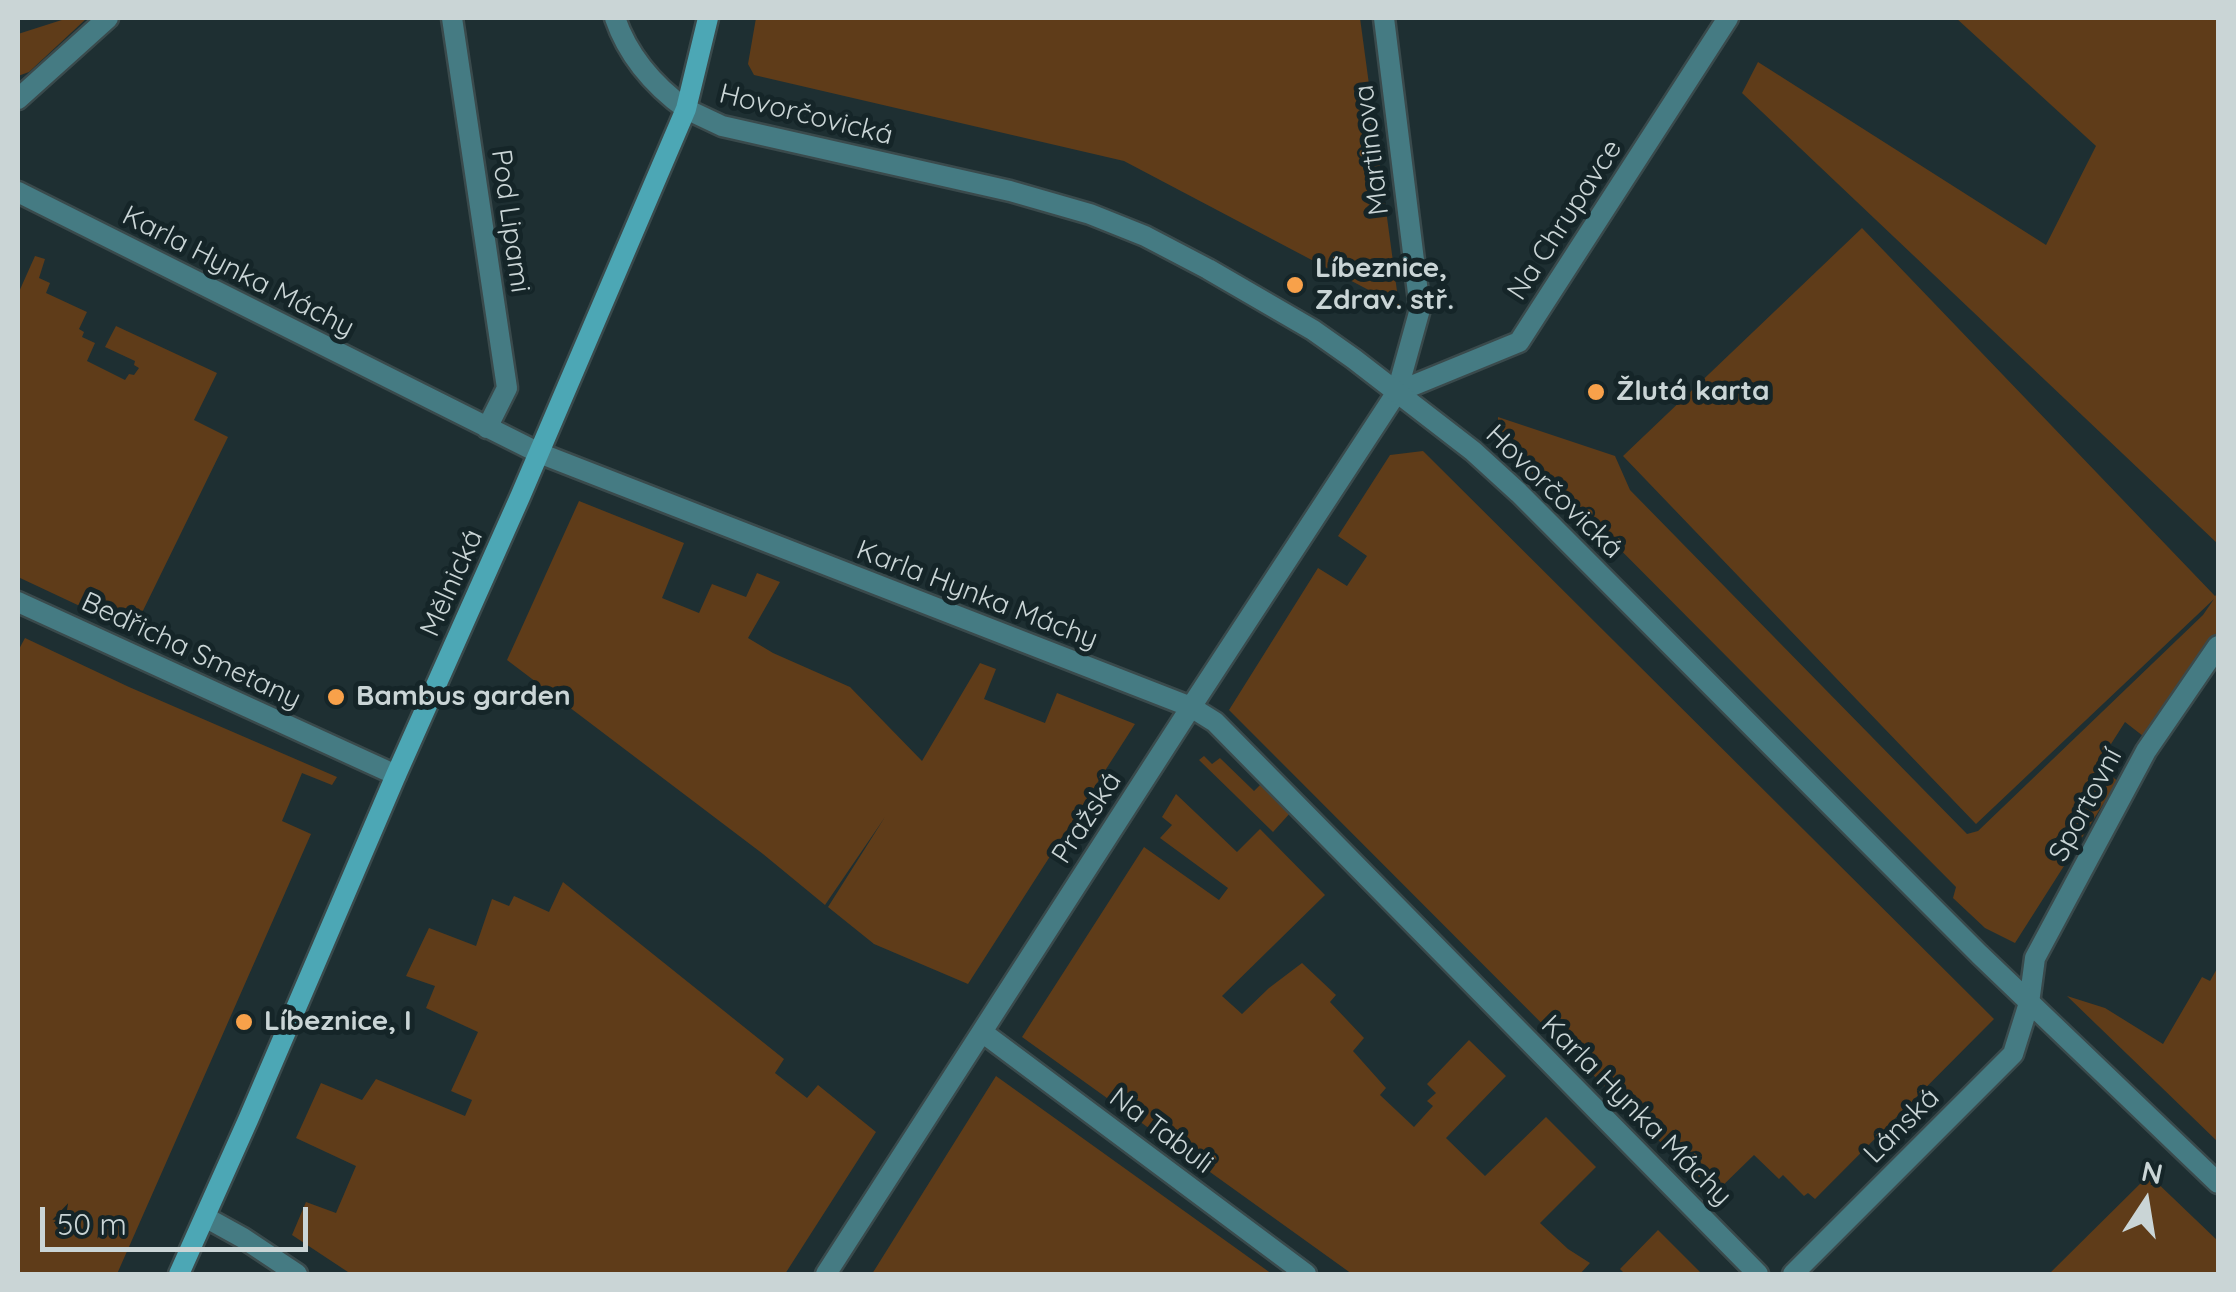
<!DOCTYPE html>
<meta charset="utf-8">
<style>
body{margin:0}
#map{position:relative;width:2236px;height:1292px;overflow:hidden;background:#1e2f32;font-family:Quicksand,sans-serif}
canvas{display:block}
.frame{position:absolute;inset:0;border:20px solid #cad5d6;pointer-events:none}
.north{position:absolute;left:2096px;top:1152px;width:100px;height:100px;-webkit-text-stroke:8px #152528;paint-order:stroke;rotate:12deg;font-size:28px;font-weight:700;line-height:40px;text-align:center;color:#cad5d6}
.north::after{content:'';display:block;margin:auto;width:35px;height:45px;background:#cad5d6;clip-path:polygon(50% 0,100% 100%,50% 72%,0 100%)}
.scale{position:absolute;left:40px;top:1207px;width:268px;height:45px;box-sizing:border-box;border:5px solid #cad5d6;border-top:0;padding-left:12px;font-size:30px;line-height:35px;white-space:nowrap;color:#cad5d6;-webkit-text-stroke:8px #152528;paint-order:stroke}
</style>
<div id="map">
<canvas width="2236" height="1292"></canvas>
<div class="frame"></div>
<div class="north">N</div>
<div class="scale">50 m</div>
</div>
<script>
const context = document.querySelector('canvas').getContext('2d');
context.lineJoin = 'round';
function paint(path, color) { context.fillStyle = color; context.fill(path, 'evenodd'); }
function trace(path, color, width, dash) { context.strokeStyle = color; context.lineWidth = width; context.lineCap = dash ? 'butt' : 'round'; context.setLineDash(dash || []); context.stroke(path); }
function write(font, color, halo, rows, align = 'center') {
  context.font = font + ' Quicksand,sans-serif'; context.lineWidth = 10; context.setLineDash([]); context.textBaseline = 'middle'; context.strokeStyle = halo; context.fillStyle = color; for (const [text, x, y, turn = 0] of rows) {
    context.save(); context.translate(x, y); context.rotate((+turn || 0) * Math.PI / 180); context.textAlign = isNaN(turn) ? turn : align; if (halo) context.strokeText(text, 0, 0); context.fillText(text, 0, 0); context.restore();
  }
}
paint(new Path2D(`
 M 68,18 L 87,18 L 29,72 L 18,76 L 18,34 Z
 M 756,18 L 1360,18 L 1399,306 L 1124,161 L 754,75 L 748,64 Z
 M 1956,18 L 2218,18 L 2218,544 L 1742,93 L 1758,62 L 2046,245 L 2096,146 Z
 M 1862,228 L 2215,596 L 2218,593 L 2218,634 L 2143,736 L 2125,722 L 2097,766 L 2118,781 L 2015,943 L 1985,928 L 1953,898 L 1956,887 L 1543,472 L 1528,476 L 1497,448 L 1498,417 L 1615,456 L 1630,490 L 1967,834 L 1978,831 L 2203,615 L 2214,599 L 1976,824 L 1623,456 Z
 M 35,256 L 45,259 L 39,278 L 50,283 L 46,293 L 87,312 L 79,329 L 84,332 L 82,337 L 95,343 L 87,361 L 125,380 L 129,374 L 134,375 L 139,368 L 134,365 L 135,361 L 105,347 L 116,326 L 217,373 L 194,420 L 228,437 L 133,631 L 18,577 L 18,294 Z
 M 1423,451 L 1994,1019 L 1815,1199 L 1808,1193 L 1804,1196 L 1783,1175 L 1779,1179 L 1754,1155 L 1713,1195 L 1229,710 L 1318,568 L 1347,586 L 1367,556 L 1338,536 L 1390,455 Z
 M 579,501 L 684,543 L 662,598 L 699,613 L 712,584 L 746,597 L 757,573 L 780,582 L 748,638 L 773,653 L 850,687 L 922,761 L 980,663 L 996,669 L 984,699 L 1045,723 L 1057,693 L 1135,724 L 968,984 L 874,944 L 828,907 L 885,817 L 825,905 L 763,854 L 507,660 Z
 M 25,638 L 129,687 L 337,777 L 332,785 L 302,773 L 282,821 L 311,834 L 117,1274 L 18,1274 L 18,651 Z
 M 1204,756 L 1212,764 L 1220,758 L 1254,791 L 1263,782 L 1291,812 L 1273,832 L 1199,760 Z
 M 1176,794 L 1237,852 L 1260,829 L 1325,895 L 1222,996 L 1242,1014 L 1269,988 L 1302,963 L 1336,995 L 1330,1002 L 1364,1038 L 1353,1051 L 1386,1088 L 1380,1095 L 1414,1127 L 1433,1106 L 1427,1101 L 1436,1093 L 1427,1084 L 1469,1040 L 1506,1076 L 1446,1138 L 1485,1176 L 1546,1117 L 1596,1167 L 1540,1223 L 1568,1249 L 1590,1263 L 1580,1274 L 1352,1274 L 1022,1037 L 1144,847 L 1219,900 L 1228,888 L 1160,838 L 1172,825 L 1162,817 Z
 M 563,882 L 784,1059 L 775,1073 L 807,1098 L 818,1085 L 876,1132 L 785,1274 L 351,1274 L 292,1235 L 306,1202 L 336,1213 L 356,1166 L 296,1138 L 321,1083 L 362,1100 L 376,1079 L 465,1116 L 472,1100 L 451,1091 L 478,1032 L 426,1008 L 435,986 L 406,976 L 429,928 L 476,946 L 492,899 L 509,906 L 514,896 L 549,912 Z
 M 2218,967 L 2218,1142 L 2067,996 L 2105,1008 L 2163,1044 L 2202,977 L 2210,981 Z
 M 996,1076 L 1272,1274 L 872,1274 Z
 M 2149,1175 L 2218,1241 L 2218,1274 L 2049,1274 Z
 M 1658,1230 L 1702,1274 L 1625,1274 L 1620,1269 Z`), '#5f3c19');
const minor = new Path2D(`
 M 452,18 L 507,388 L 487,428
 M 615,18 C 628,56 653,85 686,109
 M 18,99 L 108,18
 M 18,192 L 539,453 L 1191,707 L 1215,722 L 1758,1274
 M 1397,392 L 1519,342 L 1728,18
 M 18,602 L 396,775
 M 982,1032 L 1306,1274
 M 205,1217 L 243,1238 L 297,1274
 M 826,1274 L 1191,707 L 1397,392 L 1420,309 L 1384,18
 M 1793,1274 L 2013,1054 L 2029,1003 L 2035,958 L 2146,751 L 2218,646`);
const tertiary = new Path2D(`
 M 686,109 L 722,126 L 1010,191 L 1090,214 L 1145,236 L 1208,269 L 1313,330 L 1354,359 L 1473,451 L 1519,493 L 1979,954 L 2218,1183`);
const secondary = new Path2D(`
 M 179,1274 L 248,1120 L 396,775 L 520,497 L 686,109 L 708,18`);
trace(minor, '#3a4a4c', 25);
trace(tertiary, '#3a4a4c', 25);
trace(secondary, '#3a4a4c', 25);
trace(minor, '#457b83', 20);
trace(tertiary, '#457b83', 20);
trace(secondary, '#4ca7b5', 20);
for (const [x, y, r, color] of [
 [1295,285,10,"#f8a14a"],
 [1596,392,10,"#f8a14a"],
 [336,697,10,"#f8a14a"],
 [244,1022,10,"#f8a14a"]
]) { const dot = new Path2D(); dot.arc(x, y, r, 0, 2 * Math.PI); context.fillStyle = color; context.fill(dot); trace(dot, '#152528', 4); }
write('28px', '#cad5d6', '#152528', [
 ["Hovorčovická",806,115,14],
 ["Martinova",1372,150,-97],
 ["Na Chrupavce",1565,220,-57],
 ["Pod Lipami",510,221,82],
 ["Karla Hynka Máchy",238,272,27],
 ["Hovorčovická",1554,492,44],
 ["Mělnická",452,583,-66],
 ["Karla Hynka Máchy",977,595,21],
 ["Bedřicha Smetany",191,651,25],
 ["Sportovní",2086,805,-62],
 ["Pražská",1087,818,-57],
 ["Karla Hynka Máchy",1636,1111,45],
 ["Lánská",1902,1126,-45],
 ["Na Tabuli",1161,1131,37]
]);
write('bold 28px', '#cad5d6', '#152528', [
 ["Líbeznice,",1315,269],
 ["Zdrav. stř.",1315,301],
 ["Žlutá karta",1616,392],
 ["Bambus garden",356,697],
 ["Líbeznice, I",264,1022]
], 'left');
</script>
